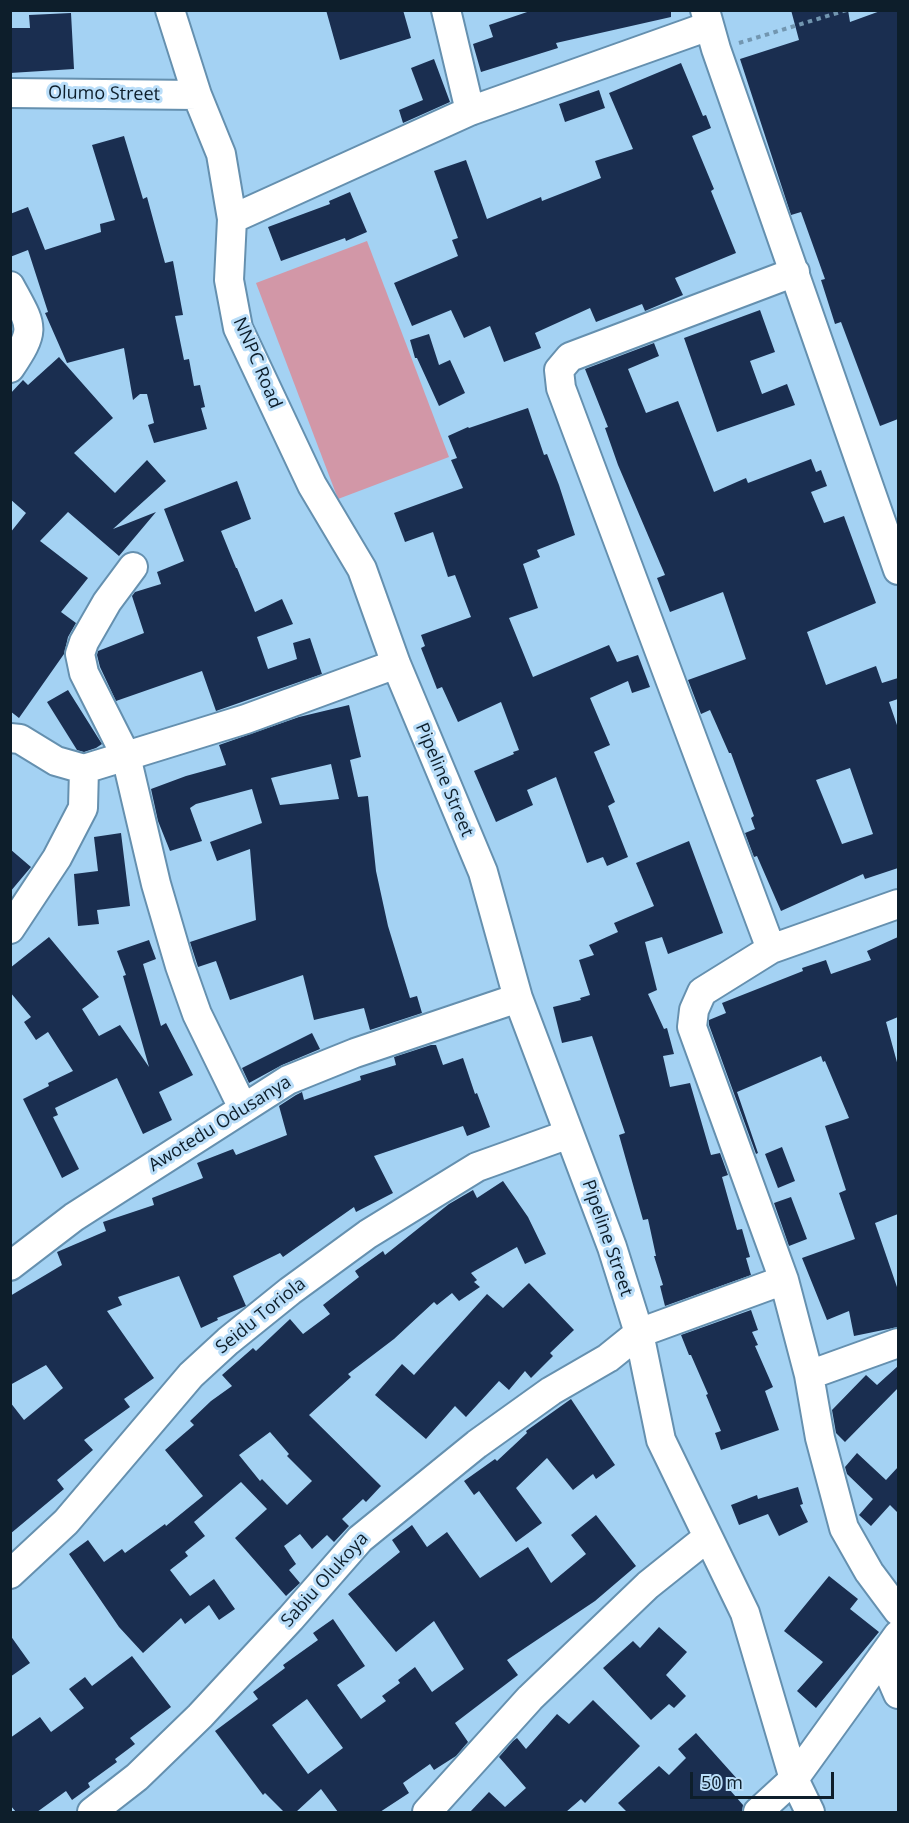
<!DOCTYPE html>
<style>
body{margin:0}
#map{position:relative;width:909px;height:1823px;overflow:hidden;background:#a4d2f3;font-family:"Open Sans",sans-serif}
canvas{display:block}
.frame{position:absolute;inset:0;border:12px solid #0d1e2b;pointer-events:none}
.scale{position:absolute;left:690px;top:1772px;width:144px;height:27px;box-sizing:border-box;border:3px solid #0d1e2b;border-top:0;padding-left:8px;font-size:18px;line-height:21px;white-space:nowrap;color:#0d1e2b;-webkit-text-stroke:4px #badef9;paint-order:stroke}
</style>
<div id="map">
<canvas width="909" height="1823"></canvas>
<div class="frame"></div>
<div class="scale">50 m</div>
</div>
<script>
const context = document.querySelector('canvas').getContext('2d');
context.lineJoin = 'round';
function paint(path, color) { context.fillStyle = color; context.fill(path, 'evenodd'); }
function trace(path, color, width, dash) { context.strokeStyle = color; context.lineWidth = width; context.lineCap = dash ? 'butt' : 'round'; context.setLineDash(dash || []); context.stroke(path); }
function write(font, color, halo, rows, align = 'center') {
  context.font = font + ' "Open Sans",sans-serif'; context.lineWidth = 6; context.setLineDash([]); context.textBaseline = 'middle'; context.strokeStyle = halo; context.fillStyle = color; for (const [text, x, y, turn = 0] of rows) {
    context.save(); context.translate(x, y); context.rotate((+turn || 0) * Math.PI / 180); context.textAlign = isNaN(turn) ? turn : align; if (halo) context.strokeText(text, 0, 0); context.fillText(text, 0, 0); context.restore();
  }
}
paint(new Path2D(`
 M 367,241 L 449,457 L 338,499 L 256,283 Z`), '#d297a7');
paint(new Path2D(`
 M 326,10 L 403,10 L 411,38 L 340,60 Z
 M 533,10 L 671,10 L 671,17 L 556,43 L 558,48 L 481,72 L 473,44 L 493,37 L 489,25 Z
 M 791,10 L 848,10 L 850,22 L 883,10 L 898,10 L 898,419 L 880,426 L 841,322 L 835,324 L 821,280 L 825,279 L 801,212 L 791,215 L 740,59 L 799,40 Z
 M 71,13 L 74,69 L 10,73 L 10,28 L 30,28 L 29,15 Z
 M 434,59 L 450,102 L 403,123 L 399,110 L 423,100 L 411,68 Z
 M 681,63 L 703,116 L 706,115 L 711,128 L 692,136 L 714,189 L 711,191 L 736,253 L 675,278 L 683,295 L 645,311 L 642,304 L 596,322 L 590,308 L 535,333 L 541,348 L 504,362 L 490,326 L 464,338 L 451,310 L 412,326 L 394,283 L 458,256 L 452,240 L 458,238 L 434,171 L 466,160 L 487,219 L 541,197 L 542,201 L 601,178 L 595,161 L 633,149 L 609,93 Z
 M 599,90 L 605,108 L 565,122 L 559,104 Z
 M 124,136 L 143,199 L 147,197 L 165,263 L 173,261 L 183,315 L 175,316 L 184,360 L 189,359 L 194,386 L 200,385 L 205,407 L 201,408 L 207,429 L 154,443 L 148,425 L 154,423 L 147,394 L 140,394 L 133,400 L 124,348 L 67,363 L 45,313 L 48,312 L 28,250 L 10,257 L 10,214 L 28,207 L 45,250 L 101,232 L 100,224 L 115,220 L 92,145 Z
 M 350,192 L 367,232 L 346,241 L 345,238 L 281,261 L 268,227 L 330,204 L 329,201 Z
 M 760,310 L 775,352 L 750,361 L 762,394 L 787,384 L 795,405 L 717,432 L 684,338 Z
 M 429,334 L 439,365 L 450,360 L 465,393 L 439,406 L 417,358 L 415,358 L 410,340 Z
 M 654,343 L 659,356 L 628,369 L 646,413 L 678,401 L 714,492 L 746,478 L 748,483 L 811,459 L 816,472 L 821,470 L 827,486 L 811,492 L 824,523 L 844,516 L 876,603 L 807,632 L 826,685 L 876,666 L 882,683 L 898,678 L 898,699 L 889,702 L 898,728 L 898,868 L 865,879 L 863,874 L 781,911 L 757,856 L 754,857 L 745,833 L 755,829 L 751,818 L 754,816 L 731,753 L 729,753 L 710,710 L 701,714 L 688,680 L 746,659 L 723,592 L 670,612 L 657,578 L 665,575 L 618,465 L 605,428 L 608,427 L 585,369 ZM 850,768 L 873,834 L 842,844 L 816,780 Z
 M 59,357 L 113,418 L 74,453 L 115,493 L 147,460 L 166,481 L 113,529 L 156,512 L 119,556 L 68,512 L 40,541 L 88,578 L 61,612 L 76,623 L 68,637 L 64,654 L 19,718 L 10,711 L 10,533 L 26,513 L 10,499 L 10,394 L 23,380 L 28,385 Z
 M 528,408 L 544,455 L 547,454 L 559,485 L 575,535 L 537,550 L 540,557 L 523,564 L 538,608 L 509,618 L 533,677 L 609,645 L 617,662 L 638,655 L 650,687 L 632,693 L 628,681 L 590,698 L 610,745 L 594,752 L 615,802 L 608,806 L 628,857 L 607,866 L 603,857 L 587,863 L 556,777 L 527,790 L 533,805 L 496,822 L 474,771 L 514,754 L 513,752 L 519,750 L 501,702 L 458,722 L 442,687 L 437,689 L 421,648 L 425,646 L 421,635 L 471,617 L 455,575 L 448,577 L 433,532 L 405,542 L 394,513 L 463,488 L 451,460 L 457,458 L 448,436 L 468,427 L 469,428 Z
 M 237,481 L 251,519 L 221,531 L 236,568 L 237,568 L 255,612 L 282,599 L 293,624 L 257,637 L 268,669 L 297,659 L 293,643 L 310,638 L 322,674 L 216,711 L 202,671 L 116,701 L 100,667 L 97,655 L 98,651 L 144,633 L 132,596 L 135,592 L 161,584 L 157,572 L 184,561 L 164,509 Z
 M 68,690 L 102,744 L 96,748 L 84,752 L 77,750 L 47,702 Z
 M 349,705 L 361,757 L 350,760 L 358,797 L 368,796 L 376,871 L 388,926 L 410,998 L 417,996 L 422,1013 L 370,1030 L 364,1008 L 314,1020 L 303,975 L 230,1000 L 216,961 L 198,967 L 190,942 L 256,920 L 250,849 L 217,861 L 210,842 L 262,823 L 252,789 L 196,804 L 190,808 L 202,841 L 170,851 L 158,821 L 151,789 L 186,776 L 226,765 L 219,745 L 299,717 ZM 331,764 L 339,799 L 280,805 L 271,778 Z
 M 121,833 L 130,906 L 97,910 L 99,924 L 78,926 L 74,874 L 98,871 L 94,837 Z
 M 689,841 L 723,933 L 668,954 L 662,937 L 645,942 L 657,990 L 648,994 L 664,1029 L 667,1028 L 674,1054 L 663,1056 L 670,1087 L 690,1083 L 711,1155 L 720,1153 L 728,1175 L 722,1177 L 737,1230 L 742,1229 L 750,1257 L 746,1258 L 751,1275 L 665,1306 L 660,1286 L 663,1285 L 654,1256 L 656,1256 L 648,1219 L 643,1220 L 619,1135 L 625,1133 L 593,1039 L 592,1036 L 562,1043 L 553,1007 L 581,1000 L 580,998 L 590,995 L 579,960 L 594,955 L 589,945 L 618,932 L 614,923 L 654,906 L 636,863 Z
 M 10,849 L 31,867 L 10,892 Z
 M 49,937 L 99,997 L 82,1009 L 99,1036 L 120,1025 L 149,1067 L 123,976 L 126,975 L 117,951 L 149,940 L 156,959 L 143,964 L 161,1026 L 166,1023 L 193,1075 L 159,1092 L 172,1120 L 143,1134 L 117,1078 L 55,1108 L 58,1115 L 53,1117 L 79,1169 L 62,1178 L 23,1099 L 49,1086 L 48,1083 L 73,1071 L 48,1032 L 36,1040 L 24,1022 L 31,1017 L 10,992 L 10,968 Z
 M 898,937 L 898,1017 L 886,1022 L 898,1066 L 898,1214 L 875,1223 L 898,1290 L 898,1327 L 854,1336 L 849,1311 L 827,1320 L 802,1258 L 855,1239 L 839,1193 L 846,1190 L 825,1126 L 849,1118 L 825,1061 L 823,1062 L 821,1056 L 737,1092 L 758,1153 L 756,1154 L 709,1025 L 709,1020 L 726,1013 L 722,1003 L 803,971 L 802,968 L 826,960 L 831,974 L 871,960 L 867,951 Z
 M 312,1033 L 320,1049 L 282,1065 L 249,1083 L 242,1068 Z
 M 431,1045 L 436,1045 L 443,1065 L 463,1058 L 475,1094 L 477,1093 L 490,1127 L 467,1136 L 463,1126 L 374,1156 L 393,1193 L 356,1212 L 354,1207 L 283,1257 L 280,1253 L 233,1276 L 246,1306 L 217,1318 L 218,1320 L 201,1328 L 179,1276 L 118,1297 L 122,1305 L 107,1311 L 154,1378 L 124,1399 L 130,1407 L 84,1440 L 93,1450 L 57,1480 L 64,1489 L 10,1534 L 10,1402 L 24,1420 L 63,1388 L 46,1365 L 10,1385 L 10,1296 L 62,1265 L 57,1252 L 106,1231 L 103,1222 L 154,1205 L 152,1198 L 203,1178 L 197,1163 L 233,1149 L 236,1155 L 287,1135 L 279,1106 L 296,1095 L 302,1092 L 304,1100 L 361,1080 L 360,1076 L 396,1065 L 394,1057 Z
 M 782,1147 L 795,1181 L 778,1188 L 765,1154 Z
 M 503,1181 L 528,1217 L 546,1254 L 525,1264 L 517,1247 L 471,1273 L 477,1280 L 474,1282 L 480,1287 L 459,1301 L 452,1293 L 437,1305 L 434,1302 L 394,1339 L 348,1374 L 351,1377 L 309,1415 L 381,1486 L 366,1502 L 363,1499 L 342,1519 L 349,1526 L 334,1542 L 327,1535 L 312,1549 L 300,1534 L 284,1546 L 296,1564 L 289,1570 L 300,1583 L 286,1596 L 235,1538 L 267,1509 L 241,1482 L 194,1522 L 205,1536 L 185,1552 L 188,1556 L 170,1570 L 190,1596 L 214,1579 L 235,1609 L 219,1620 L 209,1605 L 185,1624 L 181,1618 L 143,1653 L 119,1627 L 69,1554 L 88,1540 L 104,1562 L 122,1549 L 125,1553 L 165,1524 L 166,1526 L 203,1496 L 165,1450 L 194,1425 L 190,1421 L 211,1401 L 232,1386 L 222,1375 L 253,1348 L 256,1351 L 290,1319 L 303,1334 L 330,1314 L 323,1305 L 359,1277 L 355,1271 L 383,1251 L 385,1255 L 449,1204 L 473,1190 L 477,1198 ZM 270,1432 L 289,1454 L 287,1456 L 312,1481 L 287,1505 L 262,1479 L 260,1481 L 239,1455 Z
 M 791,1197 L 807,1239 L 789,1246 L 774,1203 Z
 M 529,1283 L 574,1330 L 550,1353 L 553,1356 L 531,1378 L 525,1371 L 509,1390 L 499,1381 L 466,1417 L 455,1406 L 426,1439 L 375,1395 L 402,1364 L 414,1375 L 487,1294 L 503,1308 Z
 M 751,1310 L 758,1330 L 752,1332 L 758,1345 L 755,1346 L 773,1387 L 765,1391 L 779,1430 L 721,1450 L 715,1433 L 721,1431 L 706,1395 L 708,1394 L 691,1355 L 689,1355 L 681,1335 Z
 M 898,1366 L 898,1388 L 845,1442 L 836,1433 L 832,1410 L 866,1375 L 877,1385 Z
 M 571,1399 L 615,1465 L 596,1479 L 593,1474 L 573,1490 L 547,1458 L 516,1488 L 542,1523 L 516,1542 L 479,1491 L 474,1495 L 464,1481 L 495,1459 L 497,1461 L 527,1433 L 526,1431 Z
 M 857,1453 L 886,1480 L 898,1467 L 898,1513 L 890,1505 L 871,1526 L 859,1515 L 873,1499 L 847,1474 L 845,1467 Z
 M 798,1487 L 803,1504 L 800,1505 L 808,1522 L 779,1536 L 768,1514 L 739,1525 L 731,1505 L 757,1495 L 758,1499 Z
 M 596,1515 L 636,1566 L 595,1601 L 507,1660 L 518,1675 L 455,1723 L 468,1742 L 456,1756 L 434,1770 L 430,1764 L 403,1783 L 409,1793 L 380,1812 L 338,1812 L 321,1789 L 296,1812 L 284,1812 L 265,1793 L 263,1795 L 215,1731 L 258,1699 L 253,1692 L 285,1668 L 283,1665 L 318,1640 L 313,1633 L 333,1619 L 365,1666 L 337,1685 L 361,1719 L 386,1701 L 382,1696 L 400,1683 L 398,1680 L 415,1667 L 432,1692 L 464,1669 L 434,1621 L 396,1652 L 348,1594 L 400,1552 L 392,1540 L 412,1525 L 427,1547 L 447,1532 L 480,1578 L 528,1547 L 551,1583 L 586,1554 L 571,1535 ZM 307,1699 L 343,1748 L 308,1774 L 272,1725 Z
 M 829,1576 L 858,1599 L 850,1609 L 879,1632 L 816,1708 L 797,1691 L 823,1662 L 784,1631 Z
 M 659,1627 L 687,1652 L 666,1675 L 686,1696 L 674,1708 L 669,1704 L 651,1720 L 603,1668 L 633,1641 L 640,1648 Z
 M 10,1635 L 30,1663 L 10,1677 Z
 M 132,1656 L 171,1707 L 130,1738 L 135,1744 L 115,1759 L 117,1762 L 88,1783 L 90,1787 L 72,1800 L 66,1791 L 37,1812 L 16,1812 L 10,1805 L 10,1738 L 40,1717 L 51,1732 L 84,1708 L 69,1689 L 85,1677 L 92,1686 Z
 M 593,1700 L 640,1746 L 585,1803 L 581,1799 L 566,1812 L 470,1812 L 489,1792 L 505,1807 L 526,1788 L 499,1757 L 513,1741 L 517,1738 L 526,1749 L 557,1714 L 569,1724 Z
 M 696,1733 L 739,1781 L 729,1789 L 743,1805 L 742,1812 L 627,1812 L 618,1803 L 659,1766 L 669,1775 L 686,1758 L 678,1749 Z`), '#1a2e50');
const minor = new Path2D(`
 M 170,10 L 197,95 L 221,154 L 232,219 L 229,280 L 238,328 L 312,485 L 362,569 L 396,664 L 483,872 L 518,998 L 612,1247 L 639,1333 L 661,1440 L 745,1613 L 794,1779 L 810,1812
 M 446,10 L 470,111
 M 705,10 L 716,49 L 898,570
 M 10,93 L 197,95
 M 232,219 L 470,111 L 709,26
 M 10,286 C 32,327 37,328 10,368
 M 133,567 L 107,602 L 84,642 L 80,654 L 84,673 L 126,756 L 156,884 L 180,966 L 197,1014 L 243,1108
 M 10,738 L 20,739 L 56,761 L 84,769 L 246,719 L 396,664
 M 898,904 L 771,949 L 702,992 L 694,1010 L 692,1027 L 784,1280 L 809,1375 L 820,1438 L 844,1528 L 869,1572 L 898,1611
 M 10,929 L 57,858 L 83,808 L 84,769
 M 771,949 L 561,388 L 559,370 L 570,357 L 795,272
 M 10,1266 L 74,1217 L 288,1080 L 355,1053 L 518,998
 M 809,1375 L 898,1343
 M 10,1574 L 66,1522 L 191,1375 L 228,1341 L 290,1291 L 368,1234 L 477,1167 L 569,1134
 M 882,1657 L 898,1694
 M 92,1812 L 137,1777 L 200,1716 L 291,1618 L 360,1539 L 477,1444 L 551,1391 L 608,1358 L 639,1333 L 784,1280
 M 427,1812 L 530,1698 L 648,1585 L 708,1537
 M 758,1812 L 794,1779 L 898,1635`);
trace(minor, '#6590af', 32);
trace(new Path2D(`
 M 739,43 L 847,10`), '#7296b0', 4, [4.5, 4.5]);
trace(minor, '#fff', 28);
write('18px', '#0d1e2b', '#badef9', [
 ["Olumo Street",104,94,1],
 ["NNPC Road",257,363,67],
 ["Pipeline Street",444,780,67],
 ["Awotedu Odusanya",220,1124,-32],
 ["Pipeline Street",607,1238,71],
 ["Seidu Toriola",261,1316,-39],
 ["Sabiu Olukoya",325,1580,-48]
]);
</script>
